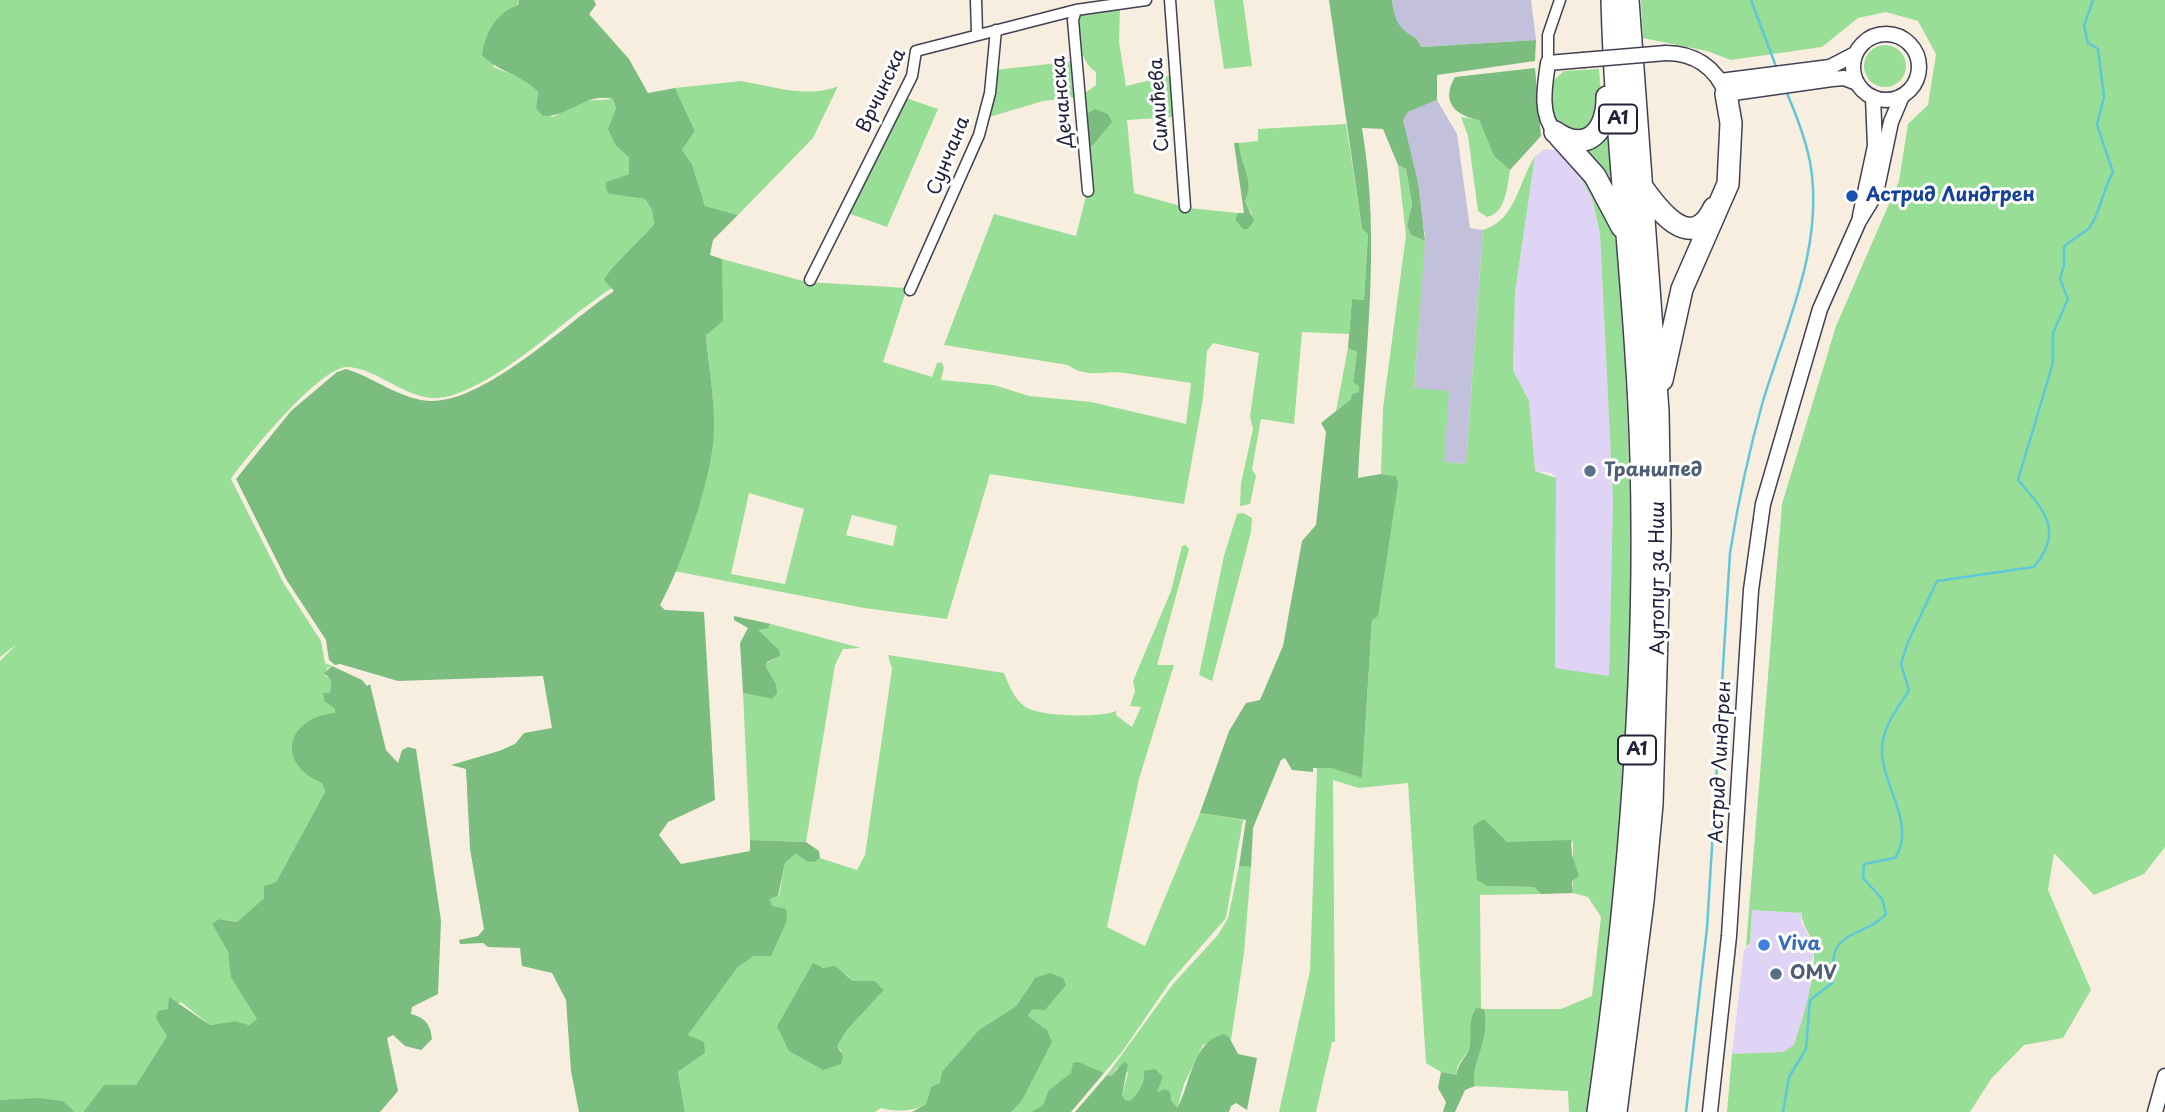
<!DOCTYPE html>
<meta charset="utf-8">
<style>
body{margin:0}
canvas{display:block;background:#f8eedf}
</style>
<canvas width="2165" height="1112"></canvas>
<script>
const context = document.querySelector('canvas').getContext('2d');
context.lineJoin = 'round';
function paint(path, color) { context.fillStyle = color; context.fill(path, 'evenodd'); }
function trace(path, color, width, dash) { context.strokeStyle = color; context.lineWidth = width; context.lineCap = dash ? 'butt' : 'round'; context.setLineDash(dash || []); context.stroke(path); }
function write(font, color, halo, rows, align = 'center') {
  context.font = font + ' "Playpen Sans",sans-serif'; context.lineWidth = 6; context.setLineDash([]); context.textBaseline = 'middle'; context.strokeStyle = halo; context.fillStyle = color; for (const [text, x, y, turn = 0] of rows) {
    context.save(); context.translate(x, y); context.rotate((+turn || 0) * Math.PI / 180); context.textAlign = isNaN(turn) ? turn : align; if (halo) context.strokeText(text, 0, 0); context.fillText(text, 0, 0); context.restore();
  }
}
paint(new Path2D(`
 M 1545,149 L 1557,150 L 1580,175 L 1592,198 L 1600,234 L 1613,499 L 1609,676 L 1555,669 L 1556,478 L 1551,473 L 1535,471 L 1529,401 L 1513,370 L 1515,293 L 1535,156 Z
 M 1752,910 L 1802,913 L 1801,922 L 1814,945 L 1809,999 L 1794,1045 L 1783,1052 L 1732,1054 L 1744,950 L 1750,944 Z`), '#dfd4f5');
paint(new Path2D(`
 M 1392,0 L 1531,0 L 1536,40 L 1420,47 L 1416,38 L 1403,32 L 1394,15 Z
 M 1437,100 L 1457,134 L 1470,228 L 1483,230 L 1466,464 L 1444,462 L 1414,389 L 1425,235 L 1403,120 L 1408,112 Z`), '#c3c0db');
paint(new Path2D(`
 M 0,0 L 519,0 L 493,67 L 528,81 L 538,92 L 536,108 L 553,117 L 583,101 L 613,99 L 616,108 L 609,129 L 616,146 L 629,156 L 629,174 L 606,182 L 610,194 L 645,199 L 652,210 L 654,224 C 644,237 607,270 604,280 L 612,288 C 562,320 510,376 453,395 C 412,409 385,370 348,367 C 322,364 246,457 231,479 L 283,582 L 321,641 L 325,663 L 332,666 L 327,668 L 325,676 L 331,679 L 330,693 L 323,693 L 324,701 L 335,709 L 335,714 L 322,783 L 325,792 L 276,882 L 264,886 L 264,898 L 237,922 L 220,919 L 212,924 L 228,952 L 232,977 L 257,1019 L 249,1025 L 235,1021 L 210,1025 L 181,1002 L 168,1009 L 167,1036 L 136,1085 L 104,1085 L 83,1112 L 75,1112 L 63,1101 L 0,1100 L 0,661 L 17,644 L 0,657 Z
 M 1214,0 L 1243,0 L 1252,66 L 1224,69 Z
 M 1641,0 L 2165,0 L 2165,847 L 2144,874 L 2094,895 L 2054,853 L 2048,890 L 2091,990 L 2063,1038 L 2024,1045 L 1991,1079 L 1970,1112 L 1727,1112 L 1732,1054 L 1783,1052 L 1794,1045 C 1804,1014 1815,981 1814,948 C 1813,935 1801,927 1802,913 L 1752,910 L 1750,944 L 1746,946 L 1782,504 L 1836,326 L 1899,181 L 1908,124 L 1928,105 L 1936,54 L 1918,21 L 1886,12 L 1858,18 L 1822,47 L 1731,60 L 1707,51 L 1643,38 Z
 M 1120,6 L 1119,42 L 1126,86 L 1172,75 L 1174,117 L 1127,120 L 1134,193 L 1188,208 L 1238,213 L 1235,220 L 1243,229 L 1252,214 L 1245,201 C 1256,180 1240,165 1239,143 L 1258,141 L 1258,129 L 1346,124 L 1362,229 L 1368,234 L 1364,300 L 1352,299 L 1349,334 L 1302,332 L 1294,424 L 1261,419 L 1252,469 L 1256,476 L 1250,504 L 1240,506 L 1241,483 L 1253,429 L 1250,416 L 1259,353 L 1213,343 L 1207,351 L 1203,398 L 1184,504 L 990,474 L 947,619 L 864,608 L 674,571 L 701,499 L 712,451 L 713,401 L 706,334 L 720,284 L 722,259 L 807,282 L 907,288 L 883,362 L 932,377 L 937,363 L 941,362 L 944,367 L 941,380 L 994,385 L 1029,396 L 1091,402 L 1186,424 L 1191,383 C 1169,380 1147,376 1125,373 C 1104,370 1086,379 1068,365 L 944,345 L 994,214 L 1076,236 L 1086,196 L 1090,195 L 1082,95 L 1096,85 L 1096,72 C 1077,60 1079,32 1078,11 ZM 749,493 L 804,509 L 785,584 L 731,574 ZM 852,515 L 897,526 L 893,546 L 846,535 Z
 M1864 66a21 21 0 1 1 42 0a21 21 0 1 1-42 0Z
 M 1075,61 L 1078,97 L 1043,101 L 986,118 L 995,70 Z
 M 1599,69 L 1602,108 L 1588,132 L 1564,132 L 1552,116 L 1553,81 L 1564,71 Z
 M 741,81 C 771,86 809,99 838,86 L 813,138 L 738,215 L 705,206 L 692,164 L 682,150 L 695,131 L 675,88 Z
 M 903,97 L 938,109 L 887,227 L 845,212 Z
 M 1461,117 L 1479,120 L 1494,156 L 1510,170 C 1507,187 1506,213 1487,217 L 1478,211 L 1468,136 Z
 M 1611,127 L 1617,196 L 1580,146 Z
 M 1567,154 C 1580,171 1598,191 1606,210 C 1627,261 1623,334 1626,389 C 1639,631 1623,872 1587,1112 L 1569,1112 L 1568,1091 L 1475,1086 C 1469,1065 1492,1040 1484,1009 L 1561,1009 L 1592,996 L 1601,917 L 1588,897 L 1573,893 L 1573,842 L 1507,842 L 1487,886 L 1534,887 L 1541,894 L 1480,895 L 1481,1009 L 1476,1009 L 1469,1049 L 1457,1067 L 1457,1075 L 1441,1072 L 1426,1063 L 1408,783 L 1359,788 L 1333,780 L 1335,1042 L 1332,1042 L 1316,1112 L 1279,1112 L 1310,971 L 1317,768 L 1331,768 L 1362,778 L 1372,620 L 1396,476 L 1381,474 L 1383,408 L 1406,235 L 1398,165 L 1406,169 L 1412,204 L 1407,226 L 1411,235 L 1425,241 L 1414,388 L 1449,391 L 1444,462 L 1466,464 L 1483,230 C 1516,220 1518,183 1535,156 L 1515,293 L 1513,370 L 1529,401 L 1535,471 L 1556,478 L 1555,668 L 1609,676 L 1613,499 L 1600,234 L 1592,198 Z
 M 1348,348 L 1357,352 L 1353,382 L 1359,385 L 1358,393 L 1336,411 Z
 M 1243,513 L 1252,518 L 1251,532 L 1212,681 L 1199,675 L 1224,556 L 1237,514 Z
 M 1186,545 L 1189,549 L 1157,665 L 1174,665 L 1139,779 L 1107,927 L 1145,946 L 1200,813 L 1243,820 L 1226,918 L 1170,982 L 1122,1052 L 1104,1073 L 1082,1066 L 1048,1091 L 1043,1105 L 1031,1112 L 1011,1112 L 1021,1102 L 1047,1030 L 1028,1016 L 1032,1008 L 1035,978 L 1016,1006 L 979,1030 L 941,1083 L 931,1087 L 926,1104 C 912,1112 896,1112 881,1108 L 875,1112 L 685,1112 L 678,1072 L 705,1053 L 688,1035 L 738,967 L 754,956 L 772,906 L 770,899 L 779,896 L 785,863 L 796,852 L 815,862 L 820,858 L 857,870 L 865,855 L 892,669 L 888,655 L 1004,673 C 1009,685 1013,697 1024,706 C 1038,717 1100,718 1116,711 L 1116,715 L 1132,727 L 1141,707 L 1130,706 L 1135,691 L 1133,681 L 1171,591 L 1182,546 ZM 813,964 L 847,975 L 853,981 L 875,981 L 884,990 L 847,1030 L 837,1046 L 842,1052 L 777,1026 Z
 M 771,624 L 861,648 L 843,649 L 835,665 L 806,842 L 750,840 L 743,693 L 772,699 L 776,684 L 766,667 L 767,663 L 779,656 L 758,630 L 759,627 L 770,627 Z
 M 1239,866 L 1251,867 L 1244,953 L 1231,1040 L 1229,1037 L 1203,1045 L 1184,1084 L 1177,1109 L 1157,1092 L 1145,1071 C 1146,1083 1138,1093 1130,1102 L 1125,1100 L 1122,1095 L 1128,1073 L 1117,1068 L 1111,1076 L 1107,1075 L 1173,984 L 1218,935 L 1228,918 Z`), '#99de96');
paint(new Path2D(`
 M 519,0 L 594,0 L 596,5 L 589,14 L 629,59 L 648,93 L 675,88 L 695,131 L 682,150 L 692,164 L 705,206 L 738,215 L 713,240 L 710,255 L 722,259 L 723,321 L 706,335 C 709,373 718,414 712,452 C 705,496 681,567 660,605 L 665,610 L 704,612 L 715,800 L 668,822 L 659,835 L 681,864 L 750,851 L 750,840 L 806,842 L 819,851 L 820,858 L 815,862 L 806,861 L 796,853 L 785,863 L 778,896 L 770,899 L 772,906 L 786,909 L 787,920 L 771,956 L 754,956 L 738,967 L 688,1035 L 704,1042 L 705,1053 L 678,1072 L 685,1112 L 579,1112 L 571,1071 L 566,1000 L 552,973 L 522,966 L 520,948 L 488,947 L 483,943 L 460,944 L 459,940 L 478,936 L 484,929 L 470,849 L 466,769 L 451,765 L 499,751 L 515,744 L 524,733 L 552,728 L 543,676 L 398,681 L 340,664 L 335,665 L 329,660 L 326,640 L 286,579 L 236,479 L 291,411 L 337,372 L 346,369 L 355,372 C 379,382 405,400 430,401 C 485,403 569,321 614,291 L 604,280 C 607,270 644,237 654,224 L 652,210 L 645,199 L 610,194 L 606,190 L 606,182 L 629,174 L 629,157 L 616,146 L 608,129 L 616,108 L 613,99 C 585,92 568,118 543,116 L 536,108 L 538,92 C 522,74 499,73 482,55 C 485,33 496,13 518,5 Z
 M 1329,0 L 1392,0 C 1394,19 1399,30 1416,38 L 1421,47 L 1536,40 L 1535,61 L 1437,75 L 1437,100 L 1408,112 L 1403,120 L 1418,183 L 1425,241 L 1411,235 L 1407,226 L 1412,204 L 1406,169 L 1398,165 L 1383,129 L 1362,128 C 1382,247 1364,359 1358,478 L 1381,474 L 1396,476 L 1398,484 L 1378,616 L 1372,620 L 1362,778 L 1331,768 L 1313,768 L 1313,772 L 1292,770 L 1285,758 L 1281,760 L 1253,828 L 1251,867 L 1239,866 L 1246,820 L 1200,813 L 1229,731 L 1246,703 L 1260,700 L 1283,646 L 1302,541 L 1316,525 L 1326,432 L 1321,423 L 1351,399 L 1352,394 L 1358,393 L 1359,386 L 1353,382 L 1357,352 L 1348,348 L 1352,299 L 1364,300 L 1368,234 L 1362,229 Z
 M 1535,68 L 1541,136 L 1510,170 L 1494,156 L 1479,120 C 1456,116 1440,102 1455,77 Z
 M 1095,109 L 1108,114 L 1112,122 L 1092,146 L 1087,146 L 1083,116 Z
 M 1234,143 L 1239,143 C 1240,165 1256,180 1245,201 L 1254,221 L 1248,229 L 1243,229 L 1235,220 L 1238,213 L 1244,213 Z
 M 734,616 L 771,624 L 768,628 L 758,630 L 779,650 L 780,656 L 767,662 L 766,667 L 776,684 L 777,693 L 772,699 L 743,693 L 740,643 L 748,628 L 734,620 Z
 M 332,666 L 362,680 L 367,686 L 370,684 L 386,750 L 398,763 L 402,750 L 408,747 L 416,749 L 441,921 L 438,994 L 412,1007 L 411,1014 C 425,1018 430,1023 432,1039 L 421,1050 L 405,1046 L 393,1035 L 387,1038 L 398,1091 L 380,1112 L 83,1112 L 104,1085 L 136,1085 L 167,1036 L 156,1018 L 158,1011 L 168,1009 L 169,997 L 210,1025 L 235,1021 L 249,1025 L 257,1019 L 231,977 L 228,952 L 212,924 L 219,919 L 237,922 L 264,898 L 264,886 L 276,882 L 325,792 L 322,783 C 275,763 286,718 335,713 L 335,709 L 324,701 L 323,693 L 330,693 L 331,680 L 324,673 Z
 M 1484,819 L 1507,842 L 1571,840 L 1572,855 L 1579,876 L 1572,881 L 1573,893 L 1541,894 L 1534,887 L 1487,886 L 1477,880 L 1473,826 Z
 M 813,963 L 824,968 L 835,966 L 853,981 L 875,981 L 884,990 L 847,1030 L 837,1046 L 843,1056 L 841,1064 L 823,1070 L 789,1051 L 777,1026 Z
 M 1050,973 L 1063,978 L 1066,985 L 1045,1010 L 1032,1009 L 1028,1016 L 1047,1030 L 1052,1042 L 1021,1102 L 1011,1112 L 912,1112 L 926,1104 L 931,1087 L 940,1083 L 942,1072 L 979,1030 L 1016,1006 L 1035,978 Z
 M 1476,1008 L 1484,1009 C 1492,1040 1469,1065 1475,1086 L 1465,1090 L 1455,1112 L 1443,1112 L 1446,1102 L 1438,1088 L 1441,1072 L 1457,1075 C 1457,1064 1465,1059 1469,1049 C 1473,1037 1466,1025 1476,1008 Z
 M 1224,1034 L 1229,1037 L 1238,1054 L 1257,1058 L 1247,1110 L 1236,1103 L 1231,1106 L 1229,1112 L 1075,1112 L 1107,1075 L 1111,1076 L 1124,1062 L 1128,1064 L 1122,1095 L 1125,1100 L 1130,1101 C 1138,1093 1146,1083 1144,1071 L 1155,1069 L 1163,1077 L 1157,1092 L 1165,1089 L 1170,1092 L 1171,1101 L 1177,1108 C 1191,1085 1191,1042 1224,1034 Z
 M 1078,1062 L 1104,1073 L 1071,1112 L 1031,1112 L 1043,1105 L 1048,1091 L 1071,1073 L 1073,1063 Z
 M 38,1098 L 63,1101 L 75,1112 L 0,1112 L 0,1100 Z`), '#7abd7f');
trace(new Path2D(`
 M 1751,0 L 1777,69
 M 1686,1112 L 1707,928 L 1730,553 C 1738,502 1749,451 1763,401 C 1786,325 1825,244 1810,162 C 1805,137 1796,114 1786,91
 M 1783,1112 L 1789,1077 L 1806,1049 L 1810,1000 L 1832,983 C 1833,973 1832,957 1836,949 C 1846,931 1873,930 1886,914 L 1882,899 L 1863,878 L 1864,864 L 1895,858 C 1917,823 1881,785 1882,749 C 1882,727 1898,708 1909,690 L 1901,664 L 1908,642 L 1937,581 L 2034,567 C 2064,531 2045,511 2018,480 L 2053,363 L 2053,333 L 2068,299 L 2060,279 L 2064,265 L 2064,247 C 2071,240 2079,236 2087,230 C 2098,221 2104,186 2113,172 L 2097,125 L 2104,97 L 2098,49 L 2088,43 L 2084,26 L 2093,0`), '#5ec7da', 2.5);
const minor = new Path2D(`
 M 976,0 L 977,33
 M 1170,0 L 1185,207
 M 1076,10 L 1073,20 L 1088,191
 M 1548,63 L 1548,35 L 1560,0
 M 810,280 L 912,76 L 916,51 L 1076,10 L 1146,0
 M 910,290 L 979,135 L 990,93 L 996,30`);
const tertiary = new Path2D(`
 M1853 67a33 33 0 1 1 66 0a33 33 0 1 1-66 0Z
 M 1666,53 C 1694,53 1716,67 1726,94 L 1832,79 L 1844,78 L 1857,83
 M 1720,81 L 1830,67 L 1855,54
 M 1555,132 C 1539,114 1545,85 1548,63 L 1583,60
 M 1860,216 L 1875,146 L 1873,97
 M 1710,1112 L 1729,936 L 1751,590 L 1763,504 L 1820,309 L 1859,221 L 1876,193 L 1891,122 L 1902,96
 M 2155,1112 L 2165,1076`);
const motorway = new Path2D(`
 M 1555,132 C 1588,155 1608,129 1607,97
 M 1559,136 L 1595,176 L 1622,227
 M 1640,184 C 1656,207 1691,256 1714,208
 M 1662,380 L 1682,289 L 1728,184 L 1731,123 L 1726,94
 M 1598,1112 C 1629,895 1647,678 1641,459 C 1637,305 1616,153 1612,0
 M 1616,1112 L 1643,901 L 1652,804 L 1660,534 L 1658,411 L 1628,0`);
trace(minor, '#424154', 13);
trace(tertiary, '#424154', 17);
trace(motorway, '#424154', 24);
trace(minor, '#fff', 10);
trace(tertiary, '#fff', 14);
trace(motorway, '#fff', 21);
const tertiaryBridge = new Path2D(`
 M 1583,60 L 1666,53`);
trace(tertiaryBridge, '#424154', 17, []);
trace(tertiaryBridge, '#fff', 14);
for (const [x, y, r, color] of [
 [1852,196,7,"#1a4fb4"],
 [1590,471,7,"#5c6f8a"],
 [1764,945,7,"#3f7fe0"],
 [1776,974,7,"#5c6f8a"]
]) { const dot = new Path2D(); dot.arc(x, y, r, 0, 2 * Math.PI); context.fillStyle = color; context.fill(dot); trace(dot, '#fff', 2.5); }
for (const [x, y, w] of [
 [1618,119,38],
 [1637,750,38]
]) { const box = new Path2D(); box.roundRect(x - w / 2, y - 14.5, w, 29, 5); context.fillStyle = '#fff'; context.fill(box); trace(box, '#22223b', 2); }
write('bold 18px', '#22223b', null, [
 ["A1",1618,119],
 ["A1",1637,750]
]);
write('19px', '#22223b', '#fff', [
 ["Врчинска",882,91,-65],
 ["Дечанска",1063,102,-95],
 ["Симићева",1160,105,-94],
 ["Сунчана",949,156,-68],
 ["Аутопут за Ниш",1659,578,-90],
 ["Астрид Линдгрен",1721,762,-87]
]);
write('bold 19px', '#164399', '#fff', [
 ["Астрид Линдгрен",1866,196]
], 'left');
write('bold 19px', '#4e5e75', '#fff', [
 ["Траншпед",1604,471],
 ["OMV",1790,974]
], 'left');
write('bold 19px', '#366cbe', '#fff', [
 ["Viva",1778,945]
], 'left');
</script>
